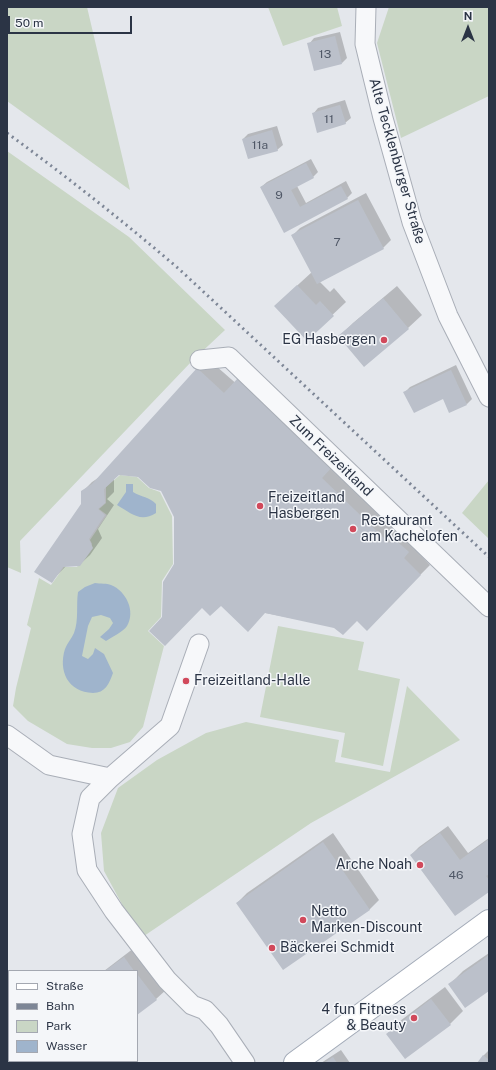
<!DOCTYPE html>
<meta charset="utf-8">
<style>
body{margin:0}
#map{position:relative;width:496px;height:1070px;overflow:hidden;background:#e4e7ec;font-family:"Public Sans",sans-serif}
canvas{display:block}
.frame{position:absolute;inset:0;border:8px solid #2b3445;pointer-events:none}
.legend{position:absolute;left:8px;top:970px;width:130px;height:92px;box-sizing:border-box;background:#f4f6f9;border:1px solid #a4a8b1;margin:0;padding:5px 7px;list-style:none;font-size:12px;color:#2b3445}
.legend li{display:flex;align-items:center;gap:8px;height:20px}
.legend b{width:20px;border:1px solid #a4a8b1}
.north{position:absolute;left:448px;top:8px;width:40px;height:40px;-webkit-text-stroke:3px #f4f6f9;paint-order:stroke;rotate:0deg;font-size:11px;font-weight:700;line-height:16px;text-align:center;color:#2b3445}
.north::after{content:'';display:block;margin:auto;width:14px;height:18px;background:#2b3445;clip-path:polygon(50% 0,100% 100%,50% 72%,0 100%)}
.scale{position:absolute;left:8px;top:16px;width:124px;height:18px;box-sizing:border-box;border:2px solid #2b3445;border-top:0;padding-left:5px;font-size:12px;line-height:14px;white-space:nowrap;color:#2b3445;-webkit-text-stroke:3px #f4f6f9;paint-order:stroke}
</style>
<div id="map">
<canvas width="496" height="1070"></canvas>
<div class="frame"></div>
<ul class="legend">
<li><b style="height:5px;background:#fff"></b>Straße</li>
<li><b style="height:5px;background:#7d8696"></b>Bahn</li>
<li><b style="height:11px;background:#c9d6c5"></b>Park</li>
<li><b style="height:11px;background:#9fb4cc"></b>Wasser</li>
</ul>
<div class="north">N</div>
<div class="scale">50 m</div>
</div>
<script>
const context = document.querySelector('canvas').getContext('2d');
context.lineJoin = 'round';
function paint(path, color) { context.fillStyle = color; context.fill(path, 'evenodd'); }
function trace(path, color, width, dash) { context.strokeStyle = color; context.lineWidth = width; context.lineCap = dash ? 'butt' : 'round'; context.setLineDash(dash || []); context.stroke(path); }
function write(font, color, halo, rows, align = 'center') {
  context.font = font + ' "Public Sans",sans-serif'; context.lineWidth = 3; context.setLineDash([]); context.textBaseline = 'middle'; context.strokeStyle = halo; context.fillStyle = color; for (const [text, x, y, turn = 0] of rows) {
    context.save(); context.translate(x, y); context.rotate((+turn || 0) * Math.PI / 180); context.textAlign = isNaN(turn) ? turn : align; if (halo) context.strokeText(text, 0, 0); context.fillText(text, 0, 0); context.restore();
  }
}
paint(new Path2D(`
 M 7,7 L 87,7 L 130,190 L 7,101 Z
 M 268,7 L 337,7 L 342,26 L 283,46 Z
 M 389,7 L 489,7 L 489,96 L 401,138 L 377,43 Z
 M 7,151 L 129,237 L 225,330 L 192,361 L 20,541 L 21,573 L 7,567 Z
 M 120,475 L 137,477 L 149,488 L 160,492 L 172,516 L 173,564 L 162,581 L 161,617 L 148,631 L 164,646 L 143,727 L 130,742 L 111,748 L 92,748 L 67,744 L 28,721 L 13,706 L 16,688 L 31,628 L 27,625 L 39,578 L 51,585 L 64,567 L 77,567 L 92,544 L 90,540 L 107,515 L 99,509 L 106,503 L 106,487 Z
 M 489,480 L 489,539 L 462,513 Z
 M 278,626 L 364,642 L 358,670 L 400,679 L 383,766 L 341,757 L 345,733 L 260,717 Z
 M 407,686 L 460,740 L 311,823 L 144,936 L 131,921 L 104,871 L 101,833 L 118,788 L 157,760 L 206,733 L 246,722 L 339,740 L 335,762 L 390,772 Z`), '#c9d6c5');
paint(new Path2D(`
 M 126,484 L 133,484 L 133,492 C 141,497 150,497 156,504 L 156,513 C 140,523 131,513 117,505 L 126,492 Z
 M 95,583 C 100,584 107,583 111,585 C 126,591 136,611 127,626 C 123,632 112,637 106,641 L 100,637 L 109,629 L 113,623 L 110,618 L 101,615 L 92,617 L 88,626 L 82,656 L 88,659 L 93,654 L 95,648 L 104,654 L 113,673 C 109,684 105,693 93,693 C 68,692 58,671 65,649 C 67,643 72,638 74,633 C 79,620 76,605 78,592 L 85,587 Z`), '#9fb4cc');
paint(new Path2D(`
 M 340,32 L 347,58 L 342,63 L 309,44 L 314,38 Z
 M 345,100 L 351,118 L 345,123 L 313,114 L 318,108 Z
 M 277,126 L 283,145 L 277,150 L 243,139 L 248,134 Z
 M 311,159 L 318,172 L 313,177 L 297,186 L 306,203 L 346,181 L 352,193 L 347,198 L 285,231 L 261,187 L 267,182 Z
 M 366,193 L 391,240 L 383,248 L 320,282 L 330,292 L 334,288 L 346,302 L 307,339 L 289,293 L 312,272 L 292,236 L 300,228 Z
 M 397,286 L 422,315 L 408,328 L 340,336 L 353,323 Z
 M 208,359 L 418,542 L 413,547 L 430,565 L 367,629 L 357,620 L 335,627 L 221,604 L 202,607 L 163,618 L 175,565 L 175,516 L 162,490 L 139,476 L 119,474 L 114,478 L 114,492 L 107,499 L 114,505 L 98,529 L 102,538 L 90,555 L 79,565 L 66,566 L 51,582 L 82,504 L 82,492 L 92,482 L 101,476 Z
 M 456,365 L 472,399 L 467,404 L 443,398 L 405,392 L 410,387 Z
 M 448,826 L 468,853 L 489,838 L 489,890 L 411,855 L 419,847 Z
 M 333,833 L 379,900 L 369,910 L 237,903 L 247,893 Z
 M 134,948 L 166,990 L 156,999 L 137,1014 L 137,971 L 104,971 Z
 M 489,953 L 489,990 L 450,984 L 463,971 Z
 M 445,987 L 463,1011 L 450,1024 L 387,1034 L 400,1021 Z
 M 341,1050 L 350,1063 L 321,1063 Z
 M 489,1050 L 489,1063 L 478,1063 L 483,1056 Z`), '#0003');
paint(new Path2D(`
 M 335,36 L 342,64 L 314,71 L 307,43 Z
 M 340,105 L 346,124 L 317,133 L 312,113 Z
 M 272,130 L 278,151 L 248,159 L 242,139 Z
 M 306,163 L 314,178 L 291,190 L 300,207 L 341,186 L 348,199 L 284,233 L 260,187 Z
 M 358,200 L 384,249 L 317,284 L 291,235 Z
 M 297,285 L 316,305 L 320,301 L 334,316 L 307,341 L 274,306 Z
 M 383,298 L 409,329 L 364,367 L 338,336 Z
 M 197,368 L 224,393 L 238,378 L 332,467 L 322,478 L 389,543 L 393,538 L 409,552 L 404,558 L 421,575 L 367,631 L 357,621 L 343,635 L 334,628 L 265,613 L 248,632 L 221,606 L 210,616 L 202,608 L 165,646 L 149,631 L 162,617 L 163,582 L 174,564 L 174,517 L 161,491 L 150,488 L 138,477 L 119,475 L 104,489 L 105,503 L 98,509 L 105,515 L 89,539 L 93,548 L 80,566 L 63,567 L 52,583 L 34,572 L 81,504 L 81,491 L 92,484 Z
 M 451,370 L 467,405 L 449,413 L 443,399 L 414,413 L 403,392 Z
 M 440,833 L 460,860 L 489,839 L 489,874 L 486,876 L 489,880 L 489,892 L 455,916 L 410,855 Z
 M 323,842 L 370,910 L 283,970 L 236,903 Z
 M 489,955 L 489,991 L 465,1008 L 448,984 Z
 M 124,957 L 134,971 L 105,971 Z
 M 137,974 L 157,1000 L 137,1015 Z
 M 431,999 L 451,1025 L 405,1059 L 386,1034 Z
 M 483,1055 L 489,1060 L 489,1063 L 477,1063 Z
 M 333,1057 L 337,1063 L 324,1063 Z
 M 39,1061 L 88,1061 L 86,1063 L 40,1063 Z`), '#bbc0ca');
const minor = new Path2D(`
 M 366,7 L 365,44 L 383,118 L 412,222 L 448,316 L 489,397
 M 200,360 L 229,357 L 489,607
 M 199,644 L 170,726 L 110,778 L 90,798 L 82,834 L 87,870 L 114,911 L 167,980 L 192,1005 L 205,1010 L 219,1025 L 245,1063
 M 7,735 L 49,765 L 110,778`);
const major = new Path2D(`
 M 295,1063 L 489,921`);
trace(minor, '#a9aeb7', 21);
trace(major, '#a3abb8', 24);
trace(minor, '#f7f8fa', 19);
trace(major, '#fff', 22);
trace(new Path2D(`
 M 7,133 C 66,176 123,221 179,269 L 489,557`), '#7d8696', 3, [2, 4]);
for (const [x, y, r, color] of [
 [384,340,4,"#d1495b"],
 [260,506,4,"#d1495b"],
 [353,529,4,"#d1495b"],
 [186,681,4,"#d1495b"],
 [420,865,4,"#d1495b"],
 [303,920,4,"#d1495b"],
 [272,948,4,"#d1495b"],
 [414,1018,4,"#d1495b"]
]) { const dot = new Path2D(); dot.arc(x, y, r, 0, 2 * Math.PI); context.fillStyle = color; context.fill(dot); trace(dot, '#f4f6f9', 1.5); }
write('12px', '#4f5766', null, [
 ["13",325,54],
 ["11",329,119],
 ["11a",260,145],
 ["9",279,195],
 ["7",337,242],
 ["46",456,875]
]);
write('14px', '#2b3445', '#f4f6f9', [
 ["Alte Tecklenburger Straße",397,161,74],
 ["Zum Freizeitland",331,456,44]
]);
write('14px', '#2b3445', '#f4f6f9', [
 ["EG Hasbergen",376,340,"right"],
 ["Freizeitland",268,498],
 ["Hasbergen",268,514],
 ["Restaurant",361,521],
 ["am Kachelofen",361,537],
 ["Freizeitland-Halle",194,681],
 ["Arche Noah",412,865,"right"],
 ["Netto",311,912],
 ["Marken-Discount",311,928],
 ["Bäckerei Schmidt",280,948],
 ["4 fun Fitness",406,1010,"right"],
 ["& Beauty",406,1026,"right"]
], 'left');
</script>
